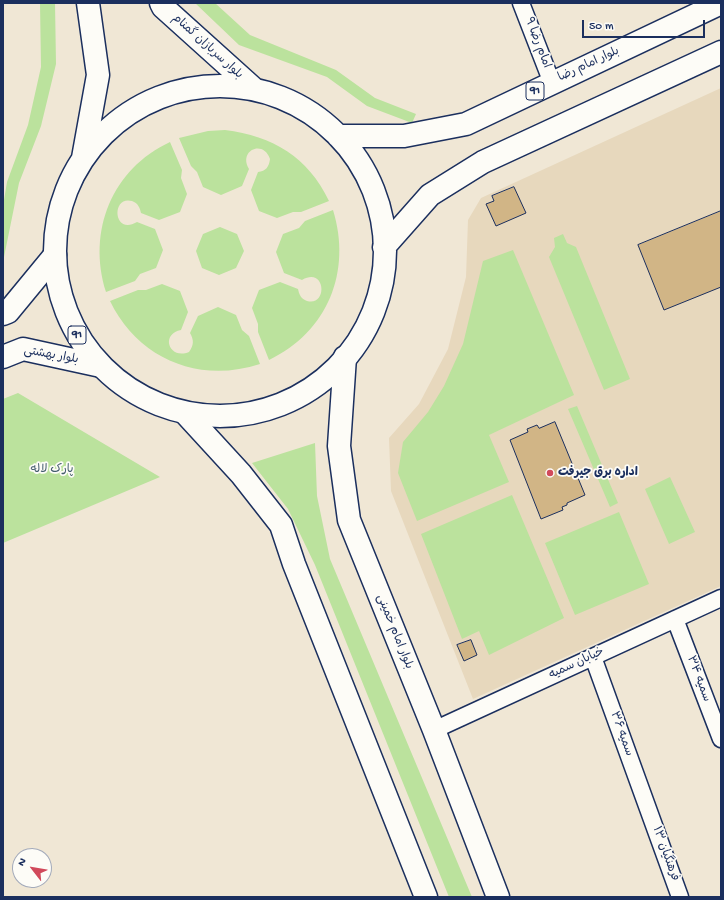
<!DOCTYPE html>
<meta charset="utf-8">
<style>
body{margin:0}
#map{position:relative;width:724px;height:900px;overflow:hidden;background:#f0e7d5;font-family:"Gochi Hand",sans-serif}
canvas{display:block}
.frame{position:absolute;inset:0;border:4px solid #1b2f5e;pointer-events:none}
.north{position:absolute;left:12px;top:848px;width:40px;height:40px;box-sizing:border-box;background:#fdfcf7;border:1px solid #a3aaba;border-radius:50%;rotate:301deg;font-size:11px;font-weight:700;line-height:16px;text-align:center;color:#1b2f5e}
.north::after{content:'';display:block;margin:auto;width:14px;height:18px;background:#d1495b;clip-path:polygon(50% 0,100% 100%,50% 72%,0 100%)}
.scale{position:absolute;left:582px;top:20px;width:123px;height:18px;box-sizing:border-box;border:2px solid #1b2f5e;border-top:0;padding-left:5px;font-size:12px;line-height:14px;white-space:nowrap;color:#1b2f5e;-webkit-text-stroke:3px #fdfcf7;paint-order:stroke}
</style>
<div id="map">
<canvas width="724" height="900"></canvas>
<div class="frame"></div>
<div class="north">N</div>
<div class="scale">50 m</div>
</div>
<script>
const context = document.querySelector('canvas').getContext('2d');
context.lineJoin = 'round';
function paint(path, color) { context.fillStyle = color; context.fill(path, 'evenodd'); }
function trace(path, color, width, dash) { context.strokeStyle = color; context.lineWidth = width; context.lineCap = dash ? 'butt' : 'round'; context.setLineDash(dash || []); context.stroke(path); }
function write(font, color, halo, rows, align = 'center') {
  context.font = font + ' "Gochi Hand","Playpen Sans Arabic",sans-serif'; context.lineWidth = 3.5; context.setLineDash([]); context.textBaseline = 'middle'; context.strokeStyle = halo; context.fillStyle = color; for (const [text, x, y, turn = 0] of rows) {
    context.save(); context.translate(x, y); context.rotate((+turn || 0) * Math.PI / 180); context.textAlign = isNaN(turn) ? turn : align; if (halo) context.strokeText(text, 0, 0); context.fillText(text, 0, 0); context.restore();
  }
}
paint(new Path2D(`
 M 721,88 L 721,586 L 473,699 L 391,491 L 389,438 L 419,404 L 448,349 L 466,277 L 468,220 L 481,198 Z`), '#e7d8bd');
paint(new Path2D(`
 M 40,3 L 55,3 L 56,64 L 41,126 L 19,183 L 3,262 L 3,206 L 7,182 L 28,125 L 41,67 Z
 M 195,3 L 215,3 L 250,35 L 336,70 L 375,98 L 416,114 L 412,123 L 367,106 L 327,77 L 239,45 Z
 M 225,130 C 273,136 308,157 329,201 L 301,212 L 293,212 L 277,218 L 259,211 L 251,190 L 258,172 C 266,171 269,167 270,159 C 263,139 238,151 249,169 L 242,186 L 221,195 L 203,187 L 197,172 L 191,166 L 179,138 L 208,131 Z
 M 170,142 L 182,170 L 181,178 L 187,194 L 180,212 L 159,220 L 141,213 C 140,208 138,203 132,201 C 111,195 113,236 137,222 L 155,229 L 163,250 L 156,268 L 140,274 L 135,281 L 106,292 C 87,231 112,169 170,142 Z
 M 333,210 C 352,271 328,332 269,360 L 258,332 L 258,324 L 252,308 L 259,290 L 280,282 L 298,289 C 299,294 301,299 307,301 C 328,307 326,266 302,280 L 284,273 L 276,252 L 283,234 L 299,228 L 305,221 Z
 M 220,227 L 237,234 L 244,251 L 236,268 L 219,275 L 202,268 L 196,251 L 203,234 Z
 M 563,234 L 567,243 L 576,247 L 630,379 L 604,390 L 549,257 L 555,247 L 554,238 Z
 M 513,250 L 574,395 L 489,435 L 509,482 L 417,521 L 398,473 L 403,442 L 428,412 L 444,386 L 463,344 L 483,261 Z
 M 162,284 L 180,291 L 188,312 L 181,330 C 160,334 169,360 189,352 C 194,345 194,340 190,333 L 198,316 L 218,307 L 236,315 L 242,330 L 249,336 L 260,364 C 199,384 138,359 110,301 L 138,290 L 146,290 Z
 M 18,393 L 160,477 L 3,543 L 3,399 Z
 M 577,406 L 618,503 L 610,507 L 568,409 Z
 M 315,443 L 317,496 L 330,559 L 472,897 L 449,897 L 315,565 L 288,509 L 252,463 Z
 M 670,477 L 695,532 L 669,544 L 645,489 Z
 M 512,495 L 564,618 L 489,655 L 479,631 L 462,639 L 421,534 Z
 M 619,512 L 649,584 L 575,615 L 545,543 Z`), '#bbe29d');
const building = new Path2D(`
 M 514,187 L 526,213 L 496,226 L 486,204 L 494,201 L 492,196 Z
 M 721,211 L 721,287 L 664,310 L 638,245 Z
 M 555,422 L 585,495 L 567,503 L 567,505 L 562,507 L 563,510 L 541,519 L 510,440 L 528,432 L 527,429 L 537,425 L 539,428 Z
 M 471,640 L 477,655 L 464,661 L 457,645 Z`);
paint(building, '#d1b586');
trace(building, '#1b2f5e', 1);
const minor = new Path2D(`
 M 521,3 L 552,83
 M 675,619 L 721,739
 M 593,657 L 680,897
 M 434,730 L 721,598`);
const secondary = new Path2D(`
 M 3,314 L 8,312 L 55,255
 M 3,357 L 23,349 L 101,366
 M 345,357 L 339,446 L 349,520 L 434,730 L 498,897
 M 185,413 L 241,474 L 281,525 L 294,564 L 426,897`);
const primary = new Path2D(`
 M 161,3 L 163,7 L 254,89
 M55 251a165 165 0 1 1 330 0a165 165 0 1 1-330 0Z
 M 338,136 L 404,136 L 466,124 L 721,3
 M 83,158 L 98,75 L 88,3
 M 384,247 L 430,195 L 483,162 L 721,52`);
trace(minor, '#1b2f5e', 19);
trace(secondary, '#1b2f5e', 25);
trace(primary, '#1b2f5e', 25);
trace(minor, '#fdfcf7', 16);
trace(secondary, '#fdfcf7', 22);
trace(primary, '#fdfcf7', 22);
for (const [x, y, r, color] of [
 [550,473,4,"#d1495b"]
]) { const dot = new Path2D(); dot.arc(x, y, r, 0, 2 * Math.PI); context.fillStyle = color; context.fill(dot); trace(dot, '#fdfcf7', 1.5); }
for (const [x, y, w] of [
 [535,91,18],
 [77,335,18]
]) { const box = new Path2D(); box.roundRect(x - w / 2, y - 9, w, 18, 3); context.fillStyle = '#fdfcf7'; context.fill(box); trace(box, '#1b2f5e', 1); }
write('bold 11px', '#1b2f5e', null, [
 ["91",535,91],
 ["91",77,335]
]);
write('12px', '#1b2f5e', '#fdfcf7', [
 ["امام رضا ۹",537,43,69],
 ["بلوار سربازان گمنام",207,47,42],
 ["بلوار امام رضا",589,65,-25],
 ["بلوار بهشتی",51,356,10],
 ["بلوار امام خمینی",394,632,68],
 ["خیابان سمیه",577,664,-25],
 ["سمیه ۳۴",698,679,69],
 ["سمیه ۳۶",621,734,70],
 ["فرهنگیان ۱۳",665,854,70]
]);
write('12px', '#435c6e', '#fdfcf7', [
 ["پارک لاله",52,470]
]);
write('bold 12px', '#1b2f5e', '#fdfcf7', [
 ["اداره برق جیرفت",558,473]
], 'left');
</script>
